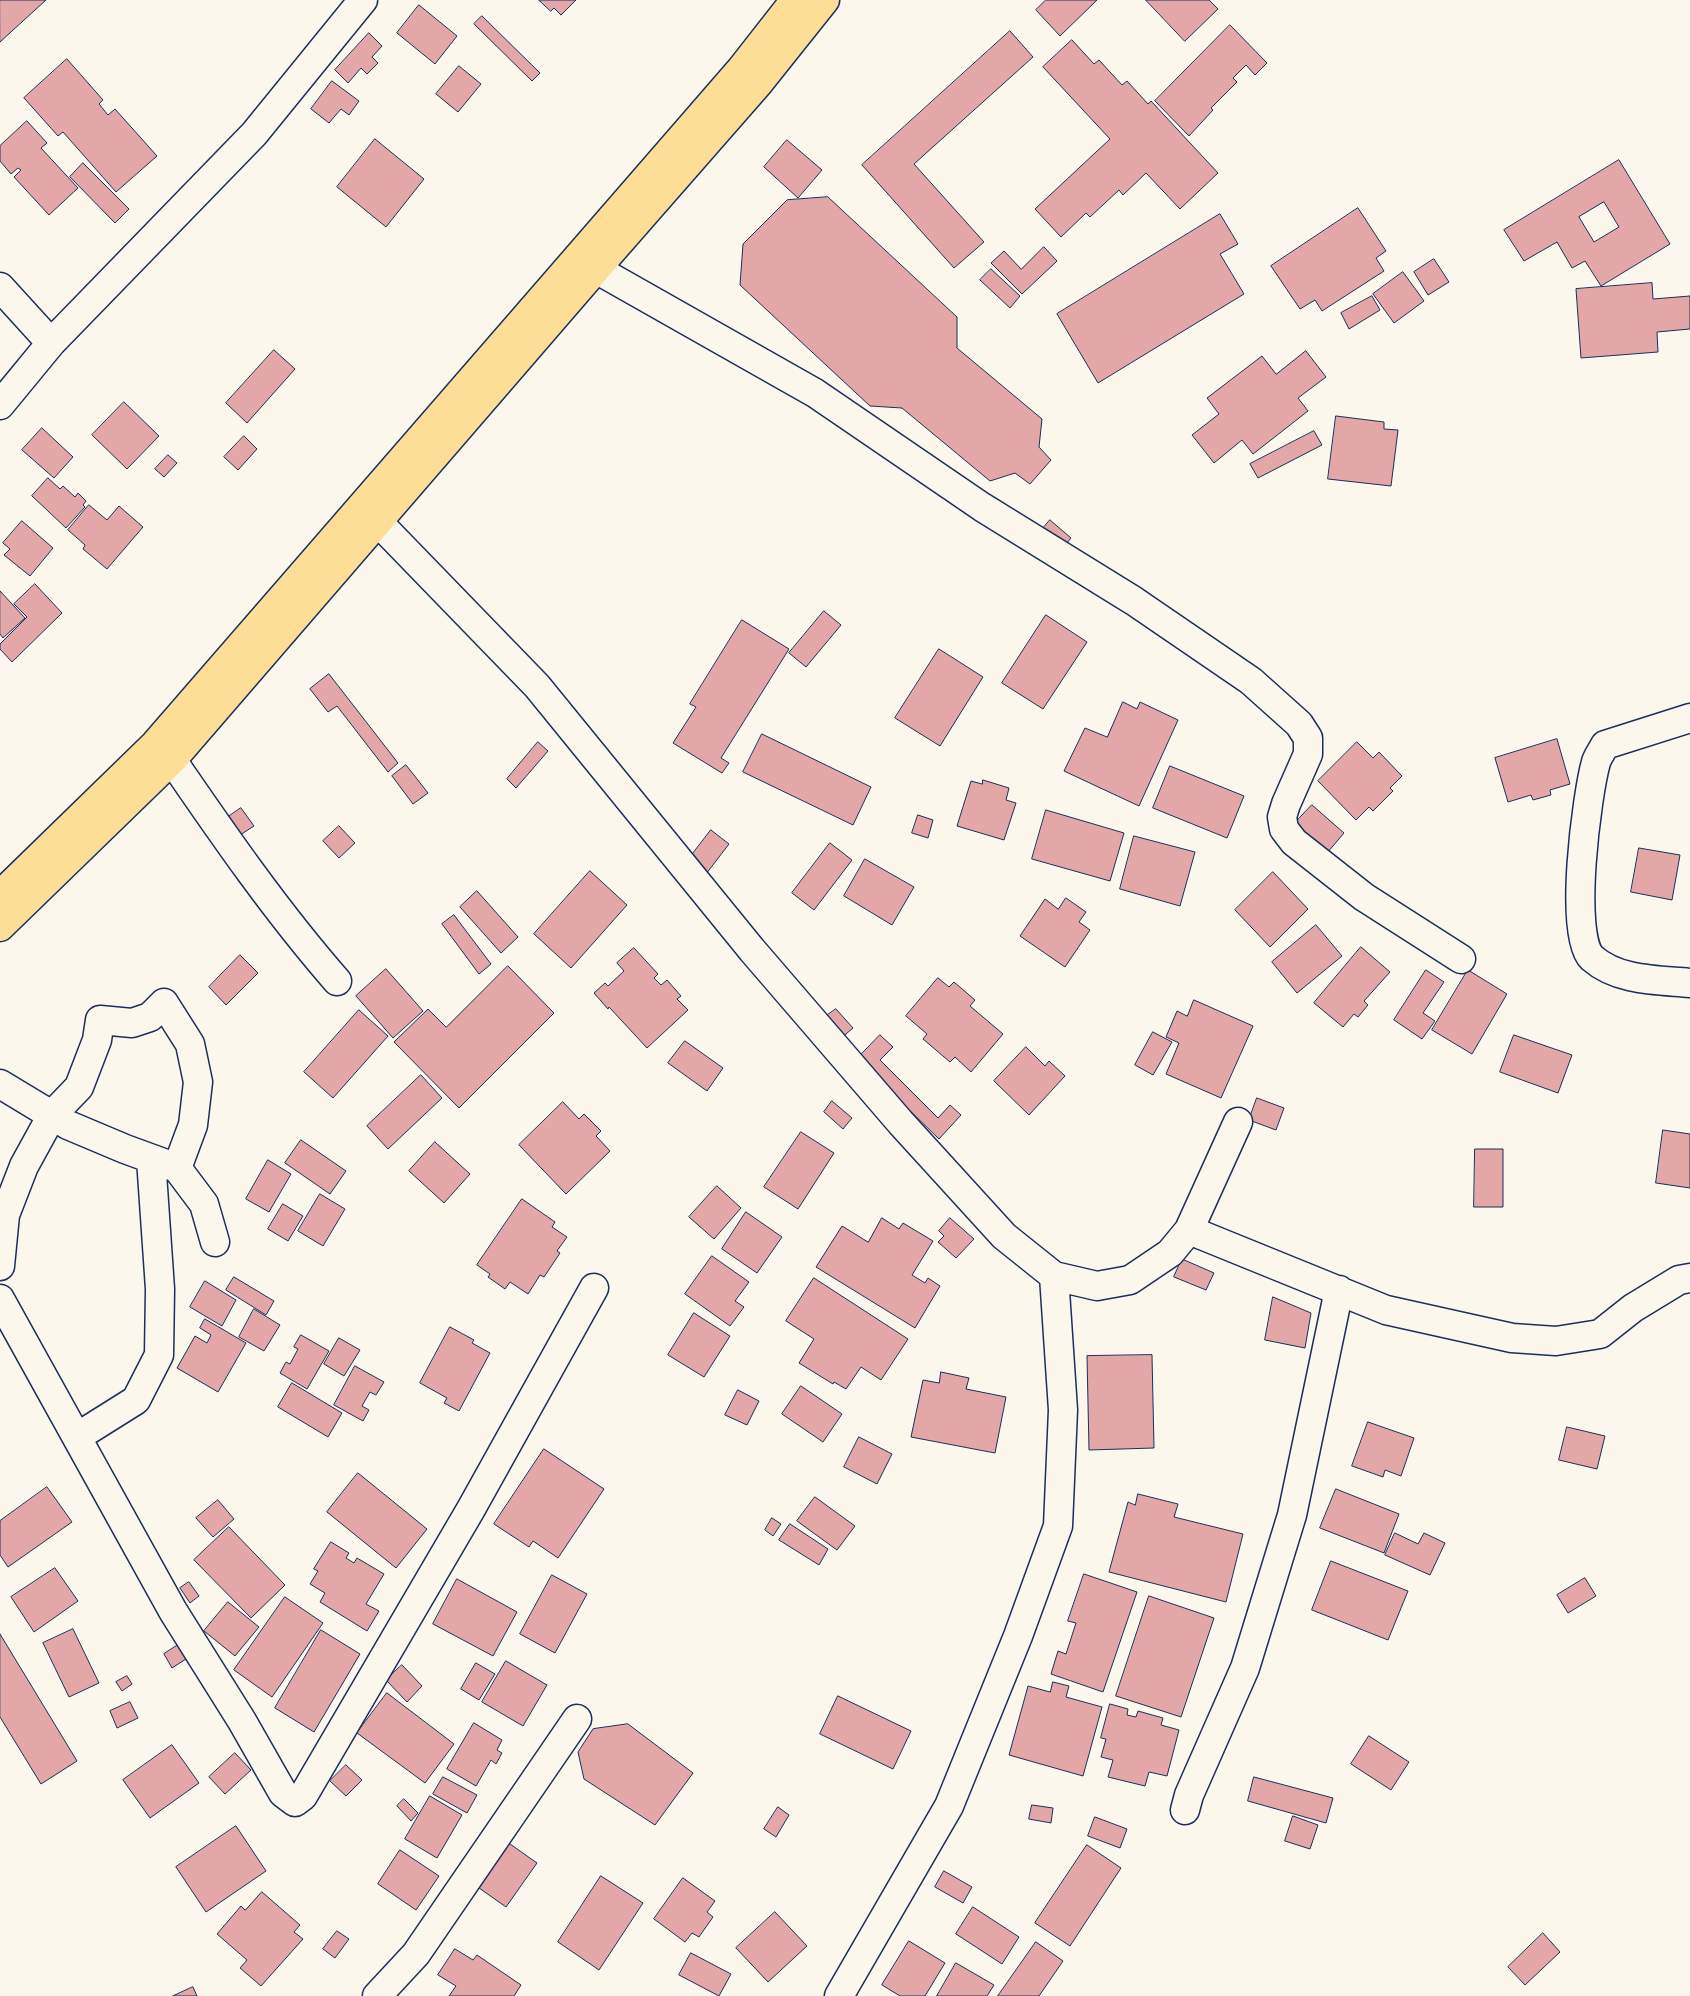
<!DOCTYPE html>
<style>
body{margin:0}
canvas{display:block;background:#fbf7ec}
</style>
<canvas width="1690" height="1996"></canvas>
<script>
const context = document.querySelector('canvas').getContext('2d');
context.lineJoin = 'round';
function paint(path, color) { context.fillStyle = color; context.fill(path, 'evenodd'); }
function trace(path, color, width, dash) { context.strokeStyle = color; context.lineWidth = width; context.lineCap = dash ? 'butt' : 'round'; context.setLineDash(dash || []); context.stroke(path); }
const building = new Path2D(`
 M 0,0 L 46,0 L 0,42 Z
 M 539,0 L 576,0 L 561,15 L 554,8 L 551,11 Z
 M 1046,0 L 1097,0 L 1060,36 L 1036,10 Z
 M 1146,0 L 1209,0 L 1218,9 L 1185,41 Z
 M 419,5 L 457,36 L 435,64 L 397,33 Z
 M 482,16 L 540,73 L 532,81 L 474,24 Z
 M 1230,25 L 1267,63 L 1255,75 L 1246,65 L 1233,78 L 1237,82 L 1211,108 L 1213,110 L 1189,136 L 1155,101 Z
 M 1010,31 L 1033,57 L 914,164 L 984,242 L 954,268 L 862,165 Z
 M 369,33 L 382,46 L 372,57 L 378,63 L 367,74 L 361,68 L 348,83 L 335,70 Z
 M 1072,40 L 1094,64 L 1099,60 L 1122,85 L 1127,81 L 1148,104 L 1151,101 L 1218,173 L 1180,209 L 1146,173 L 1123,195 L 1119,190 L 1090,217 L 1086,213 L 1061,237 L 1035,209 L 1110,139 L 1043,67 Z
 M 67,59 L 103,100 L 99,104 L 108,115 L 115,109 L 157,156 L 116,192 L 63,132 L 58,136 L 24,98 Z
 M 459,66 L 481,84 L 458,112 L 436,94 Z
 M 332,81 L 359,101 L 349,115 L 341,109 L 329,123 L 311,109 Z
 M 27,121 L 47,143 L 41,148 L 78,188 L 49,215 L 14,177 L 21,170 L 18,168 L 11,174 L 0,161 L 0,146 Z
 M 375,139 L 424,179 L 386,227 L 337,187 Z
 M 787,140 L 822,170 L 798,198 L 764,167 Z
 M 1619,160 L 1670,244 L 1601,286 L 1585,261 L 1572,268 L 1557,242 L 1524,261 L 1504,230 ZM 1604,202 L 1619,227 L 1594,242 L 1579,217 Z
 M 83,163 L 129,209 L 115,223 L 70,177 Z
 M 828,197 L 957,317 L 957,348 L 1042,419 L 1039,447 L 1051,460 L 1030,484 L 1015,473 L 990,481 L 902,408 L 870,406 L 740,285 L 743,244 L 787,200 Z
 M 1358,208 L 1386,251 L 1376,258 L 1384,271 L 1322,311 L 1315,300 L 1300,309 L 1271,266 Z
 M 1220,214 L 1238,244 L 1220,254 L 1244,294 L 1098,383 L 1057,314 Z
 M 1044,247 L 1057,261 L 1022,294 L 991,263 L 1004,251 L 1021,269 Z
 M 1434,259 L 1449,282 L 1428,295 L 1414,272 Z
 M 991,269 L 1020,296 L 1010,308 L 980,280 Z
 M 1403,272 L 1424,301 L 1394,323 L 1373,294 Z
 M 1652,283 L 1653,299 L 1690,296 L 1690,329 L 1657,332 L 1658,352 L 1581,358 L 1576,289 Z
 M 1372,296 L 1380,310 L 1349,329 L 1341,313 Z
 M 274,350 L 295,369 L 247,423 L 226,403 Z
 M 1306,351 L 1326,377 L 1298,398 L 1308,411 L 1253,454 L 1242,440 L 1214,463 L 1192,435 L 1219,414 L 1207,398 L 1262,356 L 1276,374 Z
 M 124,402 L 159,436 L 127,469 L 92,435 Z
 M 1336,416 L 1384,422 L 1384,429 L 1398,430 L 1391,486 L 1328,479 Z
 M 42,428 L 73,457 L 54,478 L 22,450 Z
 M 1314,431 L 1322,445 L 1258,478 L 1250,464 Z
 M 244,436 L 257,449 L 238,470 L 224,457 Z
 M 168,455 L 177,463 L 164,477 L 155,469 Z
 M 48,478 L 60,489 L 63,486 L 75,497 L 78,493 L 86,501 L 83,505 L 85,507 L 66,528 L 32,496 Z
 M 89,505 L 107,520 L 119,506 L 143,527 L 107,569 L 83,549 L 85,545 L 68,530 Z
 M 1050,520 L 1071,538 L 1061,550 L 1040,532 Z
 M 22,521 L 53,548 L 30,576 L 4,555 L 10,549 L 3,543 Z
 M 35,584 L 62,613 L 12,662 L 0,649 L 0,644 L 27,617 L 14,604 Z
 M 0,591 L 25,618 L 3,638 L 0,634 Z
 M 824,611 L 841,625 L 806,667 L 789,653 Z
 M 1046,615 L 1087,642 L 1043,709 L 1002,683 Z
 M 742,620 L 789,649 L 721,758 L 729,763 L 722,773 L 673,743 L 696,707 L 690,704 Z
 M 939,649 L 983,677 L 940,746 L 895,718 Z
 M 329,674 L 398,763 L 388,772 L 337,706 L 328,712 L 310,689 Z
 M 1123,702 L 1137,709 L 1140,702 L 1178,720 L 1139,806 L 1064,771 L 1085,728 L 1107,737 Z
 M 762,734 L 871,787 L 853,825 L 743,772 Z
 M 1557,739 L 1570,784 L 1550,790 L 1551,795 L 1533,800 L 1531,795 L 1508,802 L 1495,758 Z
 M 538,742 L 548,751 L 516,788 L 507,779 Z
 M 1357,742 L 1373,758 L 1379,752 L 1402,776 L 1390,788 L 1393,791 L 1373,811 L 1369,807 L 1356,820 L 1318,781 Z
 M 406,765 L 428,793 L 413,804 L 392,776 Z
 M 1170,766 L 1244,796 L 1227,838 L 1153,808 Z
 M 983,780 L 1009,788 L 1006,800 L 1016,803 L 1004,840 L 957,826 L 971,781 L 982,784 Z
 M 1312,805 L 1344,833 L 1327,853 L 1294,824 Z
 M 241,808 L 254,826 L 240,835 L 228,817 Z
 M 1046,810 L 1124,833 L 1110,881 L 1032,859 Z
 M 918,815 L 933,820 L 928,838 L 912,833 Z
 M 339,826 L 355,843 L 339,858 L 323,841 Z
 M 711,830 L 729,844 L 706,874 L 688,860 Z
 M 1134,836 L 1195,852 L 1180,906 L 1120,889 Z
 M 830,843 L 852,860 L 814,910 L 792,893 Z
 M 1639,848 L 1680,855 L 1672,900 L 1631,892 Z
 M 865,859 L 914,887 L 892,925 L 844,896 Z
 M 590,871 L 627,905 L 571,968 L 534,934 Z
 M 1273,872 L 1308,909 L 1270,947 L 1235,910 Z
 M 477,891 L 518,937 L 501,953 L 460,907 Z
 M 1066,898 L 1086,912 L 1079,922 L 1090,930 L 1065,967 L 1020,936 L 1045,899 L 1058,909 Z
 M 454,915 L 491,964 L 479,974 L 442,924 Z
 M 1316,925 L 1342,956 L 1297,993 L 1272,962 Z
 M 1361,947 L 1390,972 L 1364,1001 L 1368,1005 L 1358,1017 L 1354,1014 L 1343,1027 L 1314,1003 Z
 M 634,948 L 658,974 L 654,978 L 661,985 L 667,980 L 681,996 L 677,999 L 688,1010 L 647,1048 L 609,1007 L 608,1009 L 594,993 L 605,983 L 608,986 L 624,971 L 617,963 Z
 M 240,955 L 258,973 L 226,1005 L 209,987 Z
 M 508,966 L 554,1013 L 459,1108 L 394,1042 L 428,1009 L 446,1027 Z
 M 386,969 L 423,1011 L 393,1038 L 356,996 Z
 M 1426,970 L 1444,982 L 1423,1013 L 1435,1021 L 1422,1039 L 1394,1020 Z
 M 1468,970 L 1507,994 L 1472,1054 L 1432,1030 Z
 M 938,978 L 949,987 L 954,982 L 975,1000 L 970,1006 L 1003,1034 L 971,1072 L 955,1057 L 950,1062 L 923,1039 L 927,1034 L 906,1016 Z
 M 1194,1000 L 1253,1026 L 1221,1098 L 1166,1074 L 1179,1043 L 1166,1037 L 1177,1011 L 1187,1016 Z
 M 836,1009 L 853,1028 L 839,1040 L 822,1019 Z
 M 359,1010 L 388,1036 L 333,1098 L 304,1072 Z
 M 1153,1032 L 1172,1042 L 1153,1075 L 1135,1065 Z
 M 880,1035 L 893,1047 L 880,1060 L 938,1118 L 950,1105 L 961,1115 L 939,1139 L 857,1059 Z
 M 1514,1035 L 1572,1055 L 1558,1093 L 1500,1072 Z
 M 685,1041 L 723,1068 L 707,1091 L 668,1063 Z
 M 1026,1047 L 1045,1066 L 1049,1061 L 1065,1076 L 1029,1115 L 994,1081 Z
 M 421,1075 L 442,1098 L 388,1149 L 367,1126 Z
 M 1257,1098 L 1284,1108 L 1276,1130 L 1249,1120 Z
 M 832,1101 L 852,1118 L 843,1129 L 824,1112 Z
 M 563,1102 L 579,1119 L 584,1114 L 601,1131 L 596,1136 L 610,1151 L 566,1194 L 519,1145 Z
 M 1663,1130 L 1690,1134 L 1690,1188 L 1656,1183 Z
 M 801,1132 L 834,1153 L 798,1209 L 764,1187 Z
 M 301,1140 L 346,1171 L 330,1194 L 285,1163 Z
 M 435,1142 L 470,1174 L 444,1203 L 409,1171 Z
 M 1475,1149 L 1503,1149 L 1503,1207 L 1474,1207 Z
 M 268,1160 L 291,1174 L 269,1212 L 246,1199 Z
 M 717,1186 L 741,1208 L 714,1239 L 689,1217 Z
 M 320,1194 L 345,1209 L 323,1246 L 298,1231 Z
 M 522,1199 L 555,1222 L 552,1227 L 567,1237 L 557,1251 L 560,1253 L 544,1277 L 540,1275 L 528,1294 L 510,1282 L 505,1289 L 488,1277 L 490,1274 L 477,1265 Z
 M 283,1204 L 303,1216 L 288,1241 L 268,1229 Z
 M 746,1212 L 782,1237 L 757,1273 L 722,1249 Z
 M 882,1218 L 899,1229 L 903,1223 L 933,1241 L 912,1275 L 925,1283 L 928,1278 L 940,1286 L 915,1328 L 816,1267 L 842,1226 L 868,1242 Z
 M 950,1218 L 974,1239 L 956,1258 L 938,1242 L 944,1236 L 939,1231 Z
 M 712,1256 L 749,1282 L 735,1301 L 744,1307 L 730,1326 L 685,1294 Z
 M 1182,1259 L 1214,1273 L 1206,1290 L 1174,1277 Z
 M 234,1277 L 274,1301 L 266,1315 L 226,1290 Z
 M 814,1278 L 908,1339 L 881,1380 L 861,1367 L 846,1389 L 834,1382 L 833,1384 L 799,1363 L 814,1339 L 786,1321 Z
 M 205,1281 L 236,1300 L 222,1326 L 190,1307 Z
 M 1273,1297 L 1311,1313 L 1305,1348 L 1265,1340 Z
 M 254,1309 L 280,1325 L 264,1351 L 239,1337 Z
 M 694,1313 L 730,1336 L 704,1377 L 668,1355 Z
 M 205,1319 L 246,1343 L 218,1392 L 177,1368 L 195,1336 L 207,1343 L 211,1335 L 200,1328 Z
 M 450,1327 L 474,1340 L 472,1343 L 490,1353 L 459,1411 L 444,1403 L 447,1398 L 420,1383 Z
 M 301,1335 L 329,1351 L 307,1389 L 280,1373 L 286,1362 L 290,1364 L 298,1349 L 294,1347 Z
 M 339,1338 L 360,1350 L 344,1376 L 324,1364 Z
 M 1152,1355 L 1154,1448 L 1089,1450 L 1087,1356 Z
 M 355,1366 L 384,1382 L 376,1395 L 370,1392 L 362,1406 L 369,1410 L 363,1421 L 334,1405 Z
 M 941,1372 L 969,1378 L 966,1389 L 1006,1397 L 995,1453 L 911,1437 L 923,1380 L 939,1383 Z
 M 292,1383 L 342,1413 L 328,1437 L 278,1407 Z
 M 801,1386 L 842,1414 L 823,1442 L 782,1414 Z
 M 738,1390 L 759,1401 L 747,1425 L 725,1415 Z
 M 1368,1422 L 1414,1438 L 1401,1476 L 1385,1470 L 1383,1477 L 1352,1466 Z
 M 1567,1427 L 1605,1436 L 1597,1469 L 1559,1460 Z
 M 859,1437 L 892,1454 L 877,1484 L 844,1467 Z
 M 544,1449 L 604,1489 L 558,1558 L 533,1541 L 529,1547 L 494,1524 Z
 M 358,1473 L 427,1529 L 396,1568 L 327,1512 Z
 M 47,1487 L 72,1522 L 8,1567 L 0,1555 L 0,1521 Z
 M 1336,1489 L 1399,1514 L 1384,1553 L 1320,1528 Z
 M 1138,1494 L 1178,1504 L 1174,1517 L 1243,1534 L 1226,1602 L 1109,1572 L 1128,1502 L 1135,1505 Z
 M 815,1497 L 855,1526 L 837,1550 L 797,1521 Z
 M 218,1500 L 234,1519 L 213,1537 L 196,1518 Z
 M 772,1518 L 781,1524 L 773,1536 L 765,1530 Z
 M 790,1524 L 828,1549 L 819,1565 L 779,1540 Z
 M 229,1527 L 285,1585 L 251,1618 L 194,1560 Z
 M 1395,1533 L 1418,1544 L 1424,1533 L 1445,1543 L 1430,1575 L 1385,1555 Z
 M 331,1542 L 349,1553 L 346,1558 L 354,1563 L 357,1558 L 384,1574 L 366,1604 L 379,1611 L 367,1631 L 320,1602 L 325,1593 L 310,1584 L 318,1571 L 314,1569 Z
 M 1331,1561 L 1408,1591 L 1388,1640 L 1312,1610 Z
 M 55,1568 L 78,1601 L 34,1632 L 11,1597 Z
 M 1084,1574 L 1137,1592 L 1103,1692 L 1051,1674 L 1058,1651 L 1066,1654 L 1076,1623 L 1068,1621 Z
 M 552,1575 L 587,1594 L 555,1653 L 520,1634 Z
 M 1585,1578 L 1596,1596 L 1568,1613 L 1557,1595 Z
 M 457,1579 L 517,1612 L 493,1656 L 433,1624 Z
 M 189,1582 L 199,1596 L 190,1603 L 180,1588 Z
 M 1149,1596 L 1214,1618 L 1181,1717 L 1116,1696 Z
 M 285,1597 L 323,1623 L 272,1697 L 234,1670 Z
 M 228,1602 L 259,1627 L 235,1656 L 204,1631 Z
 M 73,1629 L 99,1683 L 69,1697 L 43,1643 Z
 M 321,1630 L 360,1654 L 314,1732 L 275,1708 Z
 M 0,1634 L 77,1761 L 41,1784 L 0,1717 Z
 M 178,1645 L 186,1659 L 172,1668 L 164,1654 Z
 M 506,1661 L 547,1685 L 523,1726 L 482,1702 Z
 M 476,1663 L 495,1674 L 479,1700 L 461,1689 Z
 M 402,1665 L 422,1686 L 407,1702 L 386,1680 Z
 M 127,1676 L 132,1684 L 122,1691 L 116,1682 Z
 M 1053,1682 L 1069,1686 L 1066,1697 L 1102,1707 L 1083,1776 L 1009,1755 L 1028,1686 L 1050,1692 Z
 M 387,1693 L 454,1744 L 425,1783 L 357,1733 Z
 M 838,1696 L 911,1731 L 893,1769 L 820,1734 Z
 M 130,1702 L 138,1718 L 117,1728 L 110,1711 Z
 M 1110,1704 L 1128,1709 L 1127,1715 L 1136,1717 L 1138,1711 L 1163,1718 L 1161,1725 L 1179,1730 L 1167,1776 L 1149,1772 L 1145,1786 L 1108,1777 L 1113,1760 L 1101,1757 L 1106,1739 L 1101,1738 Z
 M 474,1723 L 502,1740 L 497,1750 L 502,1753 L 496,1764 L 491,1760 L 476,1786 L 447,1769 Z
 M 628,1724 L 693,1773 L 655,1825 L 584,1779 L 578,1752 L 593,1729 Z
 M 1369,1736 L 1409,1762 L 1391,1790 L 1351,1764 Z
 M 172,1745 L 199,1783 L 150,1818 L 123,1780 Z
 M 235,1753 L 251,1770 L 225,1794 L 209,1777 Z
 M 346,1765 L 362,1780 L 346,1796 L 330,1781 Z
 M 443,1777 L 477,1795 L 467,1813 L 433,1794 Z
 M 1254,1777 L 1333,1798 L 1326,1823 L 1248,1801 Z
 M 430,1796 L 462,1815 L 437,1858 L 405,1839 Z
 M 404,1799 L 418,1813 L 411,1821 L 397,1806 Z
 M 1032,1805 L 1053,1808 L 1051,1823 L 1029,1819 Z
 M 778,1807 L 789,1815 L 776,1837 L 764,1829 Z
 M 1293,1816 L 1318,1825 L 1310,1849 L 1285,1841 Z
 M 1095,1817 L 1127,1829 L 1120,1848 L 1088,1836 Z
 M 236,1826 L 266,1871 L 206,1912 L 176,1867 Z
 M 503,1839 L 537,1863 L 506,1907 L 472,1883 Z
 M 1087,1845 L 1121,1868 L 1070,1946 L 1035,1923 Z
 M 400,1850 L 439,1876 L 416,1910 L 378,1884 Z
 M 944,1871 L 972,1887 L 963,1903 L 935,1887 Z
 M 601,1876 L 643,1903 L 599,1970 L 558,1942 Z
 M 683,1878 L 715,1901 L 707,1912 L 713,1917 L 699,1937 L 692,1933 L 685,1942 L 654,1919 Z
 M 262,1892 L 300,1925 L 294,1932 L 303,1939 L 261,1986 L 240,1968 L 247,1960 L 217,1934 L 241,1906 L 245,1910 Z
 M 973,1907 L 1019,1937 L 1002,1964 L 956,1934 Z
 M 775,1912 L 807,1946 L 768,1982 L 736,1948 Z
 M 337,1931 L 349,1939 L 335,1958 L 323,1949 Z
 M 1543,1933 L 1560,1952 L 1525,1985 L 1508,1967 Z
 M 909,1941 L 945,1963 L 925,1996 L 900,1996 L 882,1985 Z
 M 1036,1942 L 1063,1961 L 1039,1996 L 998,1996 Z
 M 455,1949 L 473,1960 L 477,1955 L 521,1985 L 514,1996 L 449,1996 L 456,1986 L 438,1975 Z
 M 691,1953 L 731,1974 L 719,1996 L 679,1975 Z
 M 956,1963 L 994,1985 L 987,1996 L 937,1996 Z
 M 193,1987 L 197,1996 L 173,1996 Z`);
paint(building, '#e2a7a6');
trace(building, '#1b2f5e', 1);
const minor = new Path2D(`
 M 596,269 L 815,393 L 982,507 L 1134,601 L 1251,681 L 1299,724 L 1308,738 L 1308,754 L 1286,804 L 1282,817 L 1284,829 L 1294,842 L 1364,897 L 1461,959
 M 0,287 L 51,343
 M 0,405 L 51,343 L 254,134 L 363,0
 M 378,522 L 537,686 L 752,950 L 901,1123 L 1004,1236 L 1054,1276 L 1097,1286 L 1130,1280 L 1170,1253 L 1189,1230 L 1386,1310 L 1512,1338 L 1556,1341 L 1600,1334 L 1633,1308 L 1679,1280 L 1690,1278
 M 1690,718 L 1605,745 C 1602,751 1598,756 1596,762 C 1587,794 1568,935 1592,958 C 1618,981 1657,980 1690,983
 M 172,760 C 224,836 276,911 337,981
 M 0,1084 L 68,1125 L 125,1149 L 177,1168 L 204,1204 L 215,1242
 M 1189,1230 L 1238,1122
 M 0,1266 L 5,1215 L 24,1166 L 52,1115 L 79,1087 L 97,1040 L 100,1020 L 132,1023 L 150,1017 L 164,1003 L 190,1044 L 198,1082 L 193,1125 L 177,1168
 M 0,1299 L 173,1611 L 242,1721 L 283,1793 L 295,1802 L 303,1796 L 471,1509 L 594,1288
 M 77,1437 L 136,1400 L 159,1355 L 160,1289 L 151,1159
 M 1185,1810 L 1189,1795 L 1245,1668 L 1292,1515 L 1339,1290
 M 377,1996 L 416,1954 L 577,1719
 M 839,1996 L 949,1806 L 1018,1636 L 1058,1526 L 1063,1410 L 1054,1276`);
const major = new Path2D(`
 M 0,895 L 155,744 L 741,69 L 795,0
 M 0,927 L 172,760 L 596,269 L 758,84 L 825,0`);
trace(minor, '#1b2f5e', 31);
trace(major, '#1b2f5e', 31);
trace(minor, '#fbf7ec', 28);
trace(major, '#fdde96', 28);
</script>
